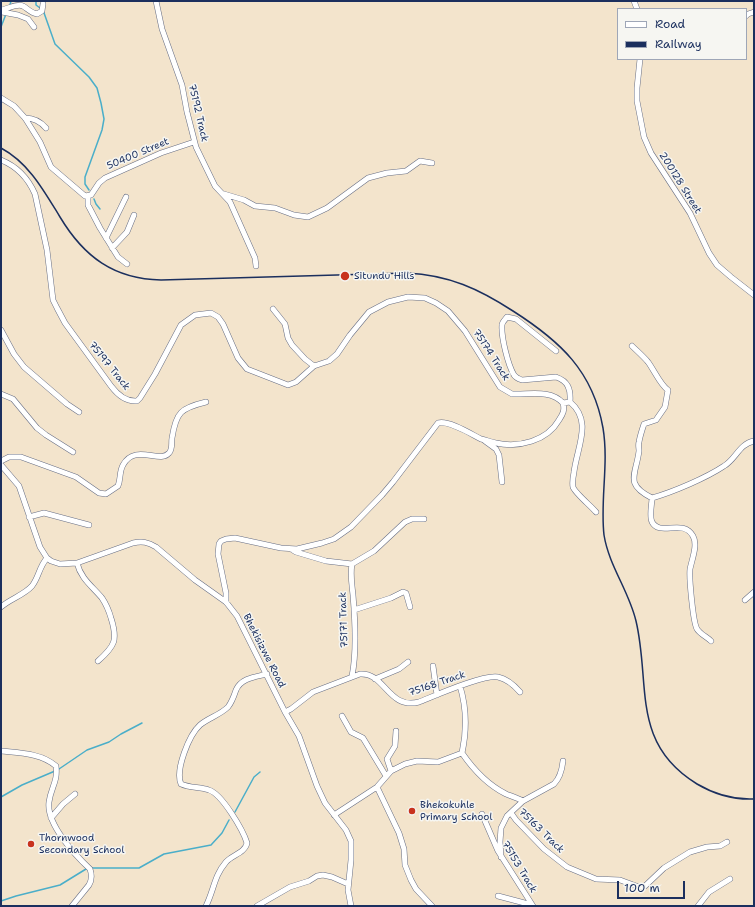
<!DOCTYPE html>
<style>
body{margin:0}
#map{position:relative;width:755px;height:907px;overflow:hidden;background:#f3e4cc;font-family:"Shantell Sans",sans-serif}
canvas{display:block}
.frame{position:absolute;inset:0;border:2px solid #1b2f5e;pointer-events:none}
.legend{position:absolute;left:617px;top:8px;width:130px;height:52px;box-sizing:border-box;background:#f6f6f2;border:1px solid #9ea6b7;margin:0;padding:5px 7px;list-style:none;font-size:12px;color:#1b2f5e}
.legend li{display:flex;align-items:center;gap:8px;height:20px}
.legend b{width:20px;border:1px solid #9ea6b7}
.scale{position:absolute;left:617px;top:881px;width:68px;height:18px;box-sizing:border-box;border:2px solid #1b2f5e;border-top:0;padding-left:5px;font-size:12px;line-height:14px;white-space:nowrap;color:#1b2f5e;-webkit-text-stroke:3px #f6f6f2;paint-order:stroke}
</style>
<div id="map">
<canvas width="755" height="907"></canvas>
<div class="frame"></div>
<ul class="legend">
<li><b style="height:5px;background:#fff"></b>Road</li>
<li><b style="height:5px;background:#1b2f5e"></b>Railway</li>
</ul>
<div class="scale">100 m</div>
</div>
<script>
const context = document.querySelector('canvas').getContext('2d');
context.lineJoin = 'round';
function trace(path, color, width, dash) { context.strokeStyle = color; context.lineWidth = width; context.lineCap = dash ? 'butt' : 'round'; context.setLineDash(dash || []); context.stroke(path); }
function write(font, color, halo, rows, align = 'center') {
  context.font = font + ' "Shantell Sans",sans-serif'; context.lineWidth = 3; context.setLineDash([]); context.textBaseline = 'middle'; context.strokeStyle = halo; context.fillStyle = color; for (const [text, x, y, turn = 0] of rows) {
    context.save(); context.translate(x, y); context.rotate((+turn || 0) * Math.PI / 180); context.textAlign = isNaN(turn) ? turn : align; if (halo) context.strokeText(text, 0, 0); context.fillText(text, 0, 0); context.restore();
  }
}
trace(new Path2D(`
 M 36,1 L 36,5 L 40,8
 M 1,2 L 2,1
 M 10,5 L 11,1
 M 43,10 L 55,44 L 89,77 L 97,88 L 101,103 L 104,119 L 102,130 L 85,177 L 85,184 L 89,190
 M 1,27 L 6,14
 M 94,199 L 96,204 L 100,209
 M 59,769 L 87,750 L 109,742 L 121,734 L 142,723
 M 1,797 L 22,785 L 55,771
 M 235,812 L 254,777 L 260,772
 M 91,868 L 139,868 L 164,854 L 211,845 L 222,833 L 229,820
 M 1,901 L 16,896 L 60,885 L 86,869`), '#4aaec9', 1.5);
const street = new Path2D(`
 M 156,1 L 162,29 L 182,85 L 187,112 L 196,147 L 215,186 L 230,202 L 255,258 L 256,266
 M 634,1 L 637,9
 M 1,10 C 8,9 17,3 23,6 C 28,9 31,13 37,14 L 42,11 L 43,4
 M 2,12 L 18,15 L 28,19 L 34,27
 M 746,16 L 748,14 L 754,12
 M 640,59 L 637,88 L 637,101 L 644,137 L 651,153 L 690,213 L 709,253 L 717,265 L 731,277 L 754,295
 M 1,98 L 14,106 L 25,118 L 40,142 L 51,167 L 85,196 L 91,195 L 99,183 L 105,178 L 161,153 L 194,142
 M 25,118 C 34,118 40,121 46,128
 M 1,160 C 16,166 28,178 35,194 L 47,250 L 53,300 L 57,308 L 65,323 L 111,386 C 117,394 125,402 137,401 L 140,398 L 155,374 L 181,325 L 195,315 L 211,313 L 218,317 L 223,324 L 238,358 L 247,369 L 288,385 L 296,382 L 314,366 L 329,361 L 337,354 L 350,335 L 369,312 L 388,302 L 408,297 L 425,298 L 436,303 L 448,311 L 465,331 L 500,387 L 512,394 C 529,395 550,389 563,403 C 565,410 563,414 559,420 C 547,441 519,448 496,443 C 491,442 486,440 481,439 C 471,434 449,420 438,423 L 393,482 L 382,495 L 351,527 L 334,539 L 322,543 L 297,549 L 281,548 L 235,538 L 226,539 L 221,541 L 219,544 L 218,554 L 226,593 L 226,602
 M 224,194 L 244,200 L 255,206 L 275,208 L 294,215 L 308,217 L 327,208 L 368,178 L 387,173 L 406,171 L 420,161 L 432,163
 M 88,197 L 88,205 L 100,228 L 118,257 L 127,264
 M 106,238 L 126,197
 M 112,248 L 127,232 L 134,215
 M 273,309 L 285,324 L 288,338 L 292,345 L 305,359 L 314,366
 M 1,330 L 14,354 L 24,367 L 67,404 L 79,412
 M 632,346 C 637,351 643,356 648,362 C 654,370 661,386 668,390 L 665,407 L 656,420 L 644,424 C 642,430 640,436 639,442 C 638,445 639,448 639,451 C 636,475 624,484 652,498 C 673,492 706,478 724,466 C 736,459 739,444 754,441
 M 556,351 L 516,319 L 507,317 C 505,320 502,322 502,325 C 501,337 508,365 514,375 C 516,378 519,379 522,380 L 556,377 C 568,381 571,389 570,402 L 563,403
 M 1,394 L 13,399 L 37,428 L 46,435 L 73,452
 M 570,402 C 593,421 577,447 574,472 C 573,477 572,482 573,487 C 575,493 591,506 596,512
 M 485,441 L 496,449 L 499,455 L 502,482
 M 1,461 L 9,457 L 21,457 L 76,477 L 99,493 L 106,494 L 118,486 C 121,479 119,472 123,465 C 135,443 160,464 169,453 C 173,449 171,443 172,438 C 176,412 181,408 206,402
 M 1,465 L 19,486 L 40,547 L 47,558 L 51,561 L 60,564 L 77,563 L 133,543 C 142,541 148,542 156,547 L 195,580 L 226,602 L 237,616 L 285,712 L 299,736 L 317,786 L 325,803 L 346,830 L 351,841 L 351,860 L 348,890 L 351,906
 M 652,498 C 652,504 649,516 652,522 C 660,537 683,518 693,536 C 698,545 692,559 690,569 C 689,578 693,622 697,629 C 700,634 707,637 711,641
 M 29,517 L 44,513 L 89,525
 M 291,549 L 296,552 L 326,561 L 352,564 L 374,551 L 405,522 L 412,519 L 424,519
 M 77,563 C 81,579 92,586 102,598 C 106,604 109,611 111,618 C 118,640 115,646 98,661
 M 352,564 C 350,575 352,585 353,595 C 355,619 357,652 352,676
 M 745,600 L 754,592
 M 1,607 C 10,599 24,595 32,586 C 39,577 39,567 47,558
 M 354,610 L 391,598 L 403,592 L 406,593 L 410,607
 M 433,666 L 437,695
 M 375,679 L 399,669 L 408,662
 M 460,686 C 467,709 467,730 462,753 C 473,769 488,785 506,794 C 511,796 517,798 523,801
 M 285,712 L 291,709 L 313,692 L 360,674 C 385,672 388,710 419,702 C 434,696 484,674 498,677 C 507,679 514,685 520,692
 M 342,716 L 351,732 L 363,738 L 386,776
 M 1,751 C 19,753 41,753 56,766 C 58,782 51,787 49,802 C 46,824 75,855 90,869 C 92,875 92,880 89,885 L 72,906
 M 391,771 L 387,759 L 395,746 L 396,731
 M 377,787 L 399,833 L 404,849 L 405,865 L 411,880 L 416,889 L 432,906
 M 511,813 L 516,820 L 544,849 L 567,867 L 596,879 L 620,880 L 639,887 L 645,886 L 664,868 L 690,852 L 707,847 L 720,846 L 727,842
 M 482,814 L 498,851 L 533,906
 M 334,815 L 377,787 L 391,771 L 405,764 L 417,761 L 438,762 L 462,753
 M 51,818 L 63,804 L 75,794
 M 501,857 L 500,842 L 501,828 L 507,816 L 523,801 L 554,784 C 560,778 562,770 563,761
 M 498,896 L 532,905
 M 206,906 C 214,890 214,876 226,862 C 232,855 245,853 247,843 C 243,830 222,794 209,790 C 200,787 190,788 181,784 C 175,770 189,735 200,725 C 208,718 220,715 228,707 C 232,702 234,696 236,690 C 241,678 255,677 267,674
 M 257,906 L 290,887 L 309,881 L 317,876 L 323,875 L 332,877 L 348,884
 M 698,906 L 709,892 L 730,879`);
trace(street, '#676e84', 6);
trace(street, '#fff', 5);
trace(new Path2D(`
 M 1,148 C 29,163 44,191 60,217 C 84,257 114,279 161,280 L 407,273 C 449,275 479,289 513,311 C 560,341 593,371 603,428 C 609,464 600,500 604,535 C 609,566 629,591 636,621 C 651,684 630,743 697,784 C 714,794 733,800 754,799`), '#1b2f5e', 1.5);
for (const [x, y, r, color] of [
 [345,276,5,"#c8321e"],
 [412,811,4,"#c8321e"],
 [31,844,4,"#c8321e"]
]) { const dot = new Path2D(); dot.arc(x, y, r, 0, 2 * Math.PI); context.fillStyle = color; context.fill(dot); trace(dot, '#f6f6f2', 1.5); }
write('10px', '#1b2f5e', '#f6f6f2', [
 ["75192 Track",198,113,77],
 ["50400 Street",138,154,-23],
 ["200128 Street",680,183,58],
 ["75174 Track",491,355,57],
 ["75197 Track",109,366,51],
 ["75171 Track",344,620,-92],
 ["Bhekisizwe Road",264,651,63],
 ["75168 Track",437,684,-19],
 ["75163 Track",541,831,44],
 ["75153 Track",519,867,59]
]);
write('10px', '#1b2f5e', '#f6f6f2', [
 ["Situndu Hills",354,276],
 ["Bhekokuhle",420,805],
 ["Primary School",420,817],
 ["Thornwood",39,838],
 ["Secondary School",39,850]
], 'left');
</script>
